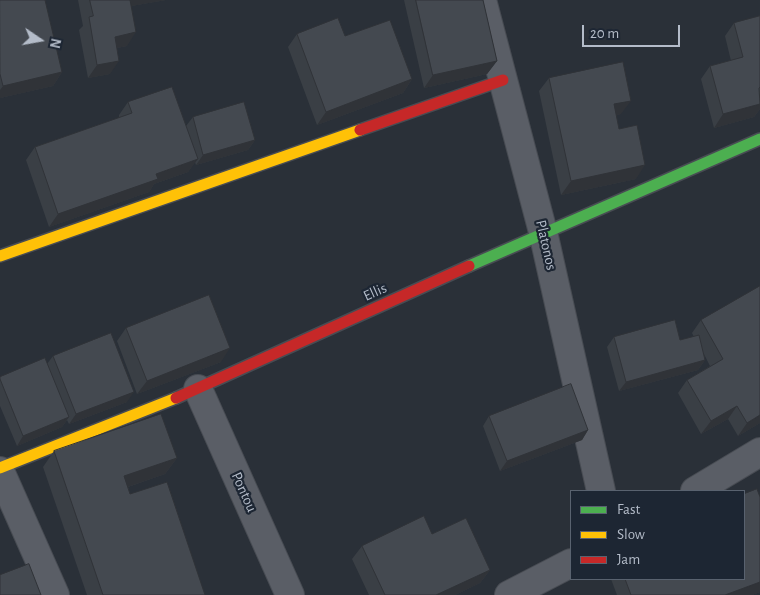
<!DOCTYPE html>
<style>
body{margin:0}
#map{position:relative;width:760px;height:595px;overflow:hidden;background:#2a3038;font-family:"Alegreya Sans",sans-serif}
canvas{display:block}
.legend{position:absolute;left:570px;top:490px;width:175px;height:90px;box-sizing:border-box;background:#1d2633;border:1px solid #59626f;margin:0;padding:6px 9px;list-style:none;font-size:15px;color:#b4bcc9}
.legend li{display:flex;align-items:center;gap:10px;height:25px}
.legend b{width:25px;border:1px solid #59626f}
.north{position:absolute;left:15px;top:15px;width:50px;height:50px;-webkit-text-stroke:4px #1d2633;paint-order:stroke;rotate:102deg;font-size:14px;font-weight:700;line-height:20px;text-align:center;color:#b4bcc9}
.north::after{content:'';display:block;margin:auto;width:18px;height:22px;background:#b4bcc9;clip-path:polygon(50% 0,100% 100%,50% 72%,0 100%)}
.scale{position:absolute;left:582px;top:25px;width:98px;height:22px;box-sizing:border-box;border:2px solid #b4bcc9;border-top:0;padding-left:6px;font-size:15px;line-height:18px;white-space:nowrap;color:#b4bcc9;-webkit-text-stroke:4px #1d2633;paint-order:stroke}
</style>
<div id="map">
<canvas width="760" height="595"></canvas>
<ul class="legend">
<li><b style="height:6px;background:#4caf50"></b>Fast</li>
<li><b style="height:6px;background:#ffc107"></b>Slow</li>
<li><b style="height:6px;background:#c62828"></b>Jam</li>
</ul>
<div class="north">N</div>
<div class="scale">20 m</div>
</div>
<script>
const context = document.querySelector('canvas').getContext('2d');
context.lineJoin = 'round';
function trace(path, color, width, dash) { context.strokeStyle = color; context.lineWidth = width; context.lineCap = dash ? 'butt' : 'round'; context.setLineDash(dash || []); context.stroke(path); }
function paint(path, color) { context.fillStyle = color; context.fill(path, 'evenodd'); }
function write(font, color, halo, rows, align = 'center') {
  context.font = font + ' "Alegreya Sans",sans-serif'; context.lineWidth = 4.5; context.setLineDash([]); context.textBaseline = 'middle'; context.strokeStyle = halo; context.fillStyle = color; for (const [text, x, y, turn = 0] of rows) {
    context.save(); context.translate(x, y); context.rotate((+turn || 0) * Math.PI / 180); context.textAlign = isNaN(turn) ? turn : align; if (halo) context.strokeText(text, 0, 0); context.fillText(text, 0, 0); context.restore();
  }
}
const street = new Path2D(`
 M 482,0 L 543,232 L 601,491
 M 198,389 L 290,595
 M 0,471 L 55,595
 M 695,491 L 760,452
 M 509,595 L 571,563`);
const fast = new Path2D(`
 M 469,266 L 760,139`);
const slow = new Path2D(`
 M 0,256 L 360,130
 M 0,468 L 176,398`);
const jam = new Path2D(`
 M 360,130 L 503,80
 M 176,398 L 469,266`);
trace(street, '#484c53', 30);
trace(fast, '#484c53', 14);
trace(slow, '#484c53', 14);
trace(jam, '#484c53', 14);
trace(street, '#5a5e66', 28);
trace(fast, '#4caf50', 11);
trace(slow, '#ffc107', 11);
trace(jam, '#c62828', 11);
paint(new Path2D(`
 M 0,0 L 62,72 L 53,86 L 0,98 Z
 M 78,0 L 166,0 L 131,6 L 127,46 L 117,48 L 110,74 L 88,78 L 79,30 L 83,26 Z
 M 404,0 L 483,0 L 497,61 L 487,74 L 424,88 Z
 M 760,16 L 760,109 L 754,117 L 714,128 L 701,79 L 710,66 L 731,61 L 725,36 L 734,23 Z
 M 297,34 L 345,36 L 412,79 L 403,93 L 317,125 L 288,47 Z
 M 549,78 L 621,114 L 616,115 L 619,129 L 636,179 L 561,195 L 539,91 Z
 M 128,102 L 186,126 L 193,117 L 255,140 L 248,150 L 196,165 L 195,162 L 188,172 L 154,184 L 149,192 L 49,227 L 26,160 L 35,147 L 119,118 L 119,115 Z
 M 701,320 L 760,423 L 738,436 L 728,419 L 701,434 L 678,393 L 687,380 L 710,366 L 704,354 L 705,360 L 698,370 L 619,391 L 607,347 L 614,337 L 680,340 L 694,337 L 692,333 Z
 M 126,328 L 221,362 L 137,394 L 117,341 Z
 M 53,356 L 127,402 L 69,424 L 67,420 L 62,427 L 17,446 L 0,406 L 0,377 L 47,364 Z
 M 489,416 L 588,430 L 582,440 L 500,471 L 483,426 Z
 M 54,451 L 177,458 L 165,474 L 128,487 L 130,494 L 205,595 L 87,595 L 43,467 Z
 M 760,497 L 760,592 L 752,595 L 617,595 L 611,579 L 744,579 Z
 M 432,534 L 490,570 L 480,583 L 455,595 L 369,595 L 352,559 L 362,546 Z`), '#3a3f45');
paint(new Path2D(`
 M 126,0 L 166,0 L 120,8 Z
 M 136,32 L 127,46 L 106,50 L 115,37 Z
 M 119,61 L 110,74 L 88,78 L 97,65 Z
 M 497,61 L 487,74 L 424,88 L 433,75 Z
 M 62,72 L 53,86 L 0,98 L 0,90 L 3,86 Z
 M 412,79 L 403,93 L 317,125 L 326,112 Z
 M 631,101 L 621,114 L 604,118 L 614,104 Z
 M 760,104 L 760,109 L 754,117 L 714,128 L 723,114 Z
 M 255,140 L 248,150 L 196,165 L 203,155 Z
 M 198,159 L 188,172 L 154,184 L 149,192 L 49,227 L 58,214 L 156,174 Z
 M 645,165 L 636,179 L 561,195 L 571,181 Z
 M 230,348 L 221,362 L 137,394 L 147,381 Z
 M 705,360 L 698,370 L 619,391 L 626,382 Z
 M 134,392 L 127,402 L 69,424 L 76,414 Z
 M 737,406 L 728,419 L 701,434 L 711,421 Z
 M 760,415 L 760,423 L 738,436 L 747,423 Z
 M 69,417 L 62,427 L 17,446 L 23,436 Z
 M 588,430 L 582,440 L 500,471 L 507,461 Z
 M 177,458 L 165,474 L 113,492 L 124,476 Z
 M 490,570 L 480,583 L 455,595 L 436,595 Z
 M 760,582 L 760,592 L 752,595 L 725,595 Z`), '#303338');
const building = new Path2D(`
 M 0,0 L 45,0 L 62,72 L 3,86 L 0,74 Z
 M 90,0 L 130,0 L 136,32 L 115,37 L 119,61 L 97,65 L 89,17 L 93,16 Z
 M 416,0 L 483,0 L 497,61 L 433,75 Z
 M 760,16 L 760,87 L 759,88 L 760,104 L 723,114 L 710,66 L 743,57 L 734,23 Z
 M 338,18 L 345,36 L 390,20 L 412,79 L 326,112 L 297,34 Z
 M 623,62 L 631,101 L 614,104 L 619,129 L 637,125 L 645,165 L 571,181 L 549,78 Z
 M 172,87 L 198,159 L 156,174 L 158,179 L 58,214 L 35,147 L 132,113 L 128,102 Z
 M 244,102 L 255,140 L 203,155 L 193,117 Z
 M 760,286 L 760,415 L 747,423 L 737,406 L 711,421 L 687,380 L 723,359 L 701,320 Z
 M 209,295 L 230,348 L 147,381 L 126,328 Z
 M 675,320 L 680,340 L 699,335 L 705,360 L 626,382 L 614,337 Z
 M 111,333 L 134,392 L 76,414 L 53,356 Z
 M 45,358 L 69,417 L 23,436 L 0,379 L 0,377 Z
 M 571,384 L 588,430 L 507,461 L 489,416 Z
 M 161,414 L 177,458 L 124,476 L 130,494 L 167,482 L 205,595 L 103,595 L 54,451 Z
 M 757,489 L 760,497 L 760,582 L 725,595 L 631,595 L 625,579 L 744,579 L 744,494 Z
 M 424,516 L 432,534 L 466,518 L 490,570 L 436,595 L 385,595 L 362,546 Z
 M 29,564 L 41,595 L 0,595 L 0,575 Z`);
paint(building, '#444950');
trace(building, '#303338', 1);
write('15px', '#b4bcc9', '#1d2633', [
 ["Platonos",546,245,77],
 ["Ellis",375,292,-24],
 ["Pontou",244,492,66]
]);
</script>
